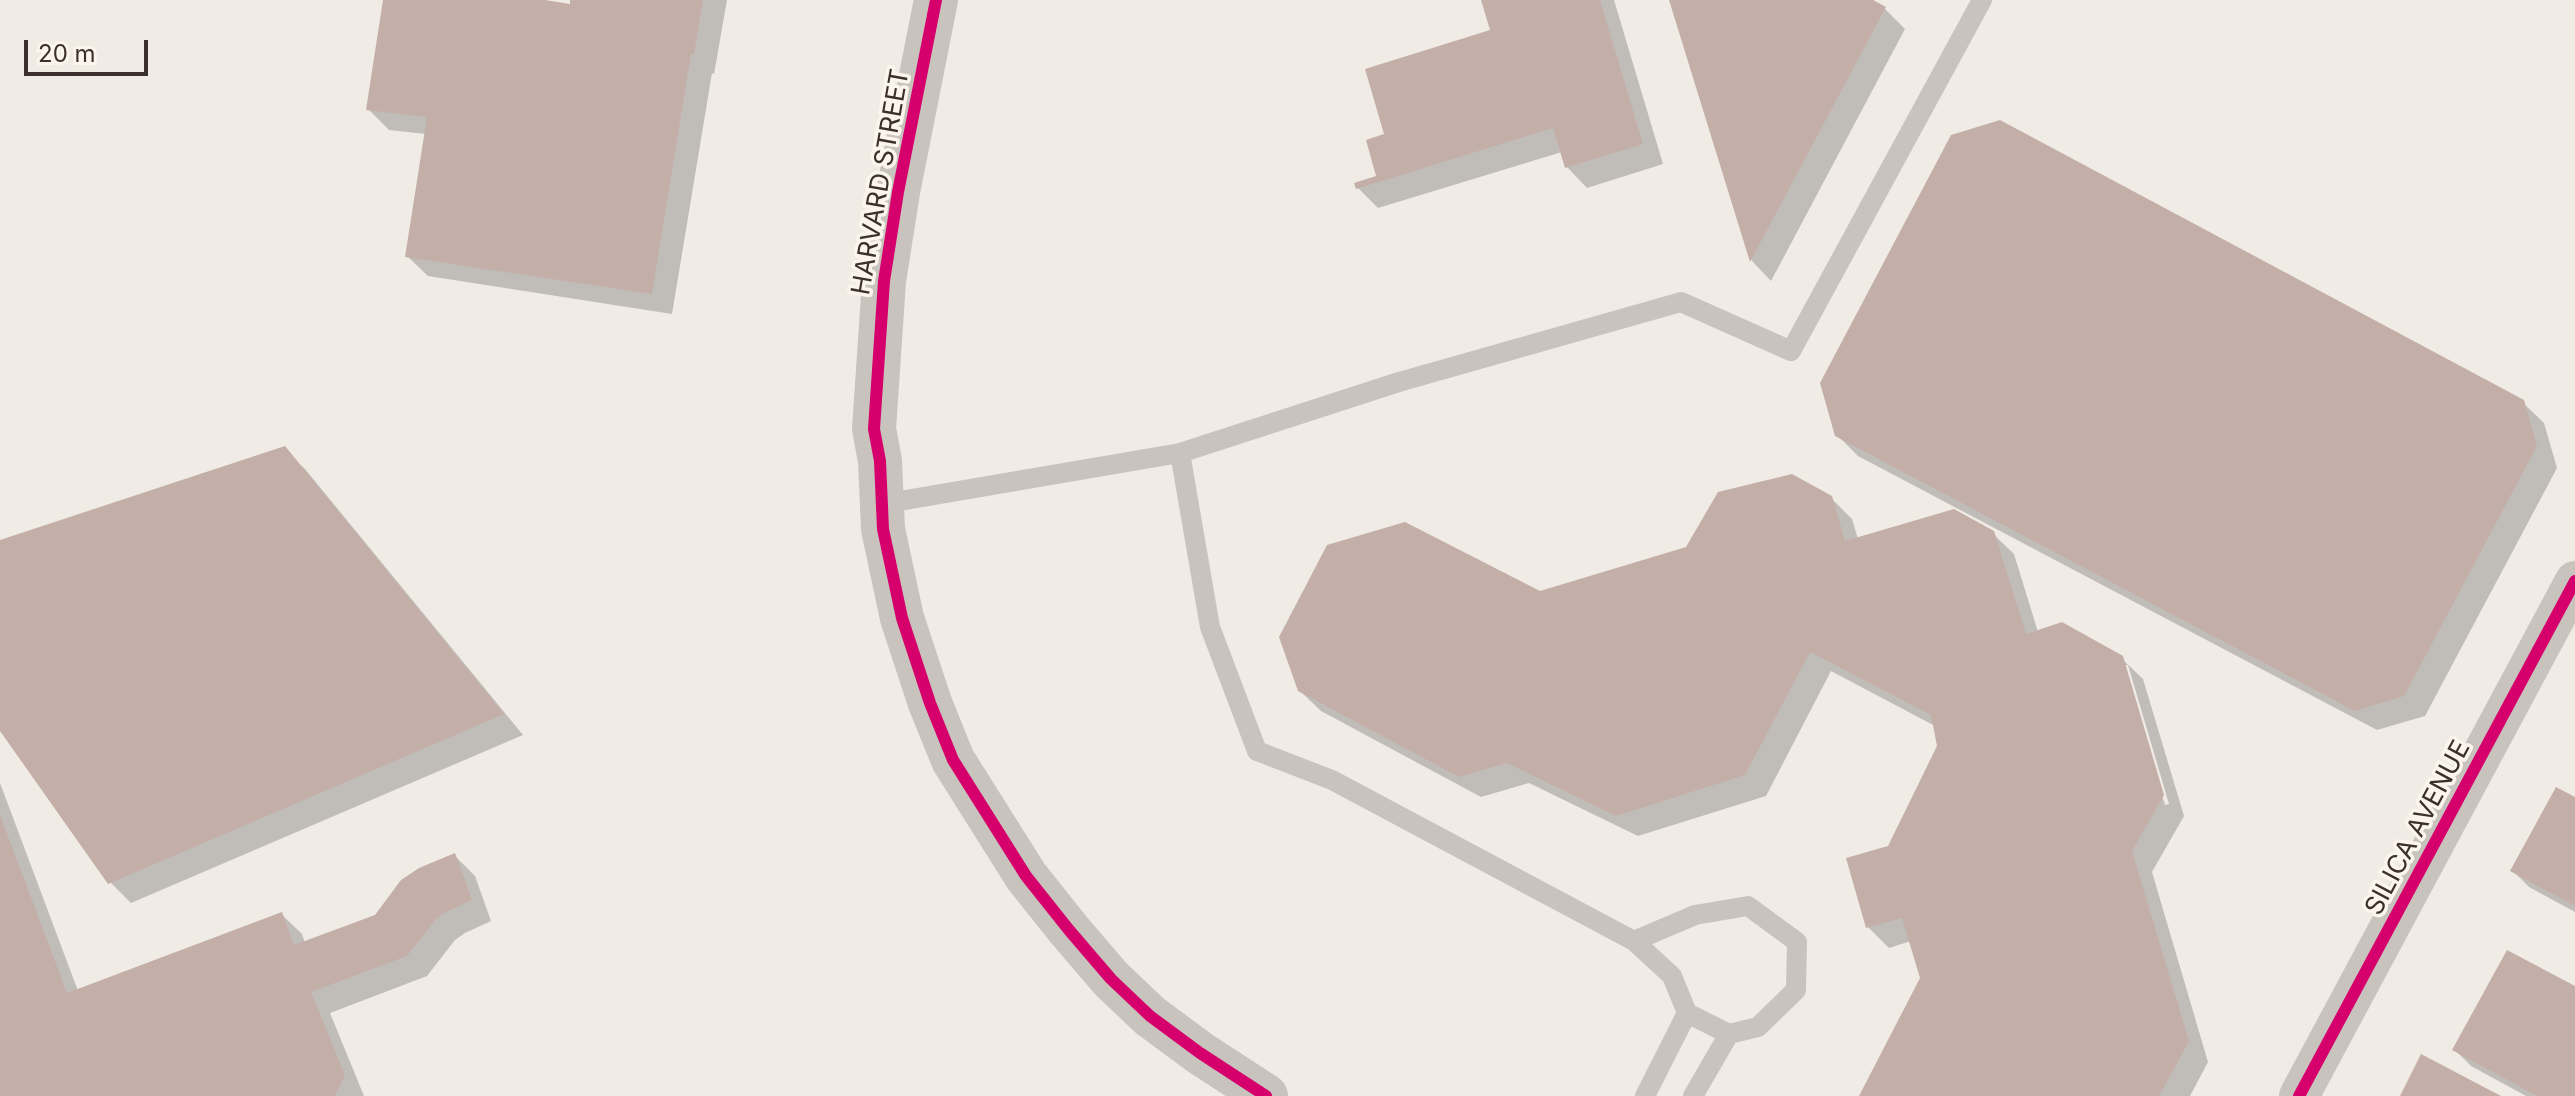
<!DOCTYPE html>
<style>
body{margin:0}
#map{position:relative;width:2575px;height:1096px;overflow:hidden;background:#f0ebe5;font-family:Inter,sans-serif}
canvas{display:block}
.scale{position:absolute;left:24px;top:40px;width:124px;height:36px;box-sizing:border-box;border:4px solid #3b302b;border-top:0;padding-left:10px;font-size:24px;line-height:28px;white-space:nowrap;color:#3b302b;-webkit-text-stroke:6px #fbf5ee;paint-order:stroke}
</style>
<div id="map">
<canvas width="2575" height="1096"></canvas>
<div class="scale">20 m</div>
</div>
<script>
const context = document.querySelector('canvas').getContext('2d');
context.lineJoin = 'round';
function paint(path, color) { context.fillStyle = color; context.fill(path, 'evenodd'); }
function trace(path, color, width, dash) { context.strokeStyle = color; context.lineWidth = width; context.lineCap = dash ? 'butt' : 'round'; context.setLineDash(dash || []); context.stroke(path); }
function write(font, color, halo, rows, align = 'center') {
  context.font = font + ' Inter,sans-serif'; context.lineWidth = 7; context.setLineDash([]); context.textBaseline = 'middle'; context.strokeStyle = halo; context.fillStyle = color; for (const [text, x, y, turn = 0] of rows) {
    context.save(); context.translate(x, y); context.rotate((+turn || 0) * Math.PI / 180); context.textAlign = isNaN(turn) ? turn : align; if (halo) context.strokeText(text, 0, 0); context.fillText(text, 0, 0); context.restore();
  }
}
paint(new Path2D(`
 M 385,0 L 532,0 L 571,6 L 572,0 L 727,0 L 714,74 L 712,73 L 672,314 L 428,276 L 407,256 L 426,134 L 389,130 L 368,109 Z
 M 1483,0 L 1614,0 L 1663,164 L 1587,188 L 1567,167 L 1562,152 L 1378,208 L 1358,188 L 1379,177 L 1387,136 L 1492,32 Z
 M 1671,0 L 1869,0 L 1885,9 L 1905,29 L 1771,281 L 1752,261 Z
 M 2522,402 L 2544,423 L 2557,468 L 2425,716 L 2377,730 L 1858,456 L 1837,435 Z
 M 284,449 L 305,469 L 523,735 L 131,903 L 110,882 L 0,727 L 0,542 Z
 M 1831,498 L 1852,519 L 1858,539 L 1992,533 L 2014,554 L 2038,632 L 2121,658 L 2143,679 L 2184,816 L 2152,872 L 2208,1062 L 2190,1096 L 1861,1096 L 1922,978 L 1911,941 L 1889,948 L 1868,927 L 1889,847 L 1939,746 L 1935,726 L 1831,671 L 1766,796 L 1638,836 L 1529,783 L 1481,797 L 1321,711 L 1299,690 L 1540,594 L 1688,549 ZM 2123,665 L 2128,665 L 2169,804 L 2165,805 Z
 M 0,783 L 78,991 L 281,914 L 302,934 L 305,943 L 376,916 L 455,856 L 475,876 L 491,921 L 465,933 L 455,940 L 427,976 L 330,1013 L 364,1096 L 0,1096 Z
 M 2575,799 L 2575,912 L 2529,887 L 2513,871 Z
 M 2575,989 L 2575,1096 L 2526,1096 L 2471,1066 L 2455,1050 Z`), '#0003');
paint(new Path2D(`
 M 383,0 L 545,0 L 570,4 L 570,0 L 703,0 L 694,54 L 691,54 L 652,294 L 405,257 L 427,117 L 366,110 Z
 M 1481,0 L 1600,0 L 1643,144 L 1565,168 L 1553,128 L 1356,189 L 1354,183 L 1376,176 L 1366,140 L 1384,134 L 1365,69 L 1490,30 Z
 M 1669,0 L 1873,0 L 1886,7 L 1750,262 Z
 M 2000,120 L 2524,400 L 2537,446 L 2404,696 L 2355,711 L 1835,436 L 1820,383 L 1951,135 Z
 M 285,446 L 504,714 L 108,884 L 0,731 L 0,540 Z
 M 1792,474 L 1832,496 L 1845,541 L 1954,509 L 1994,531 L 2026,634 L 2062,622 L 2123,656 L 2164,795 L 2132,851 L 2189,1041 L 2159,1096 L 1859,1096 L 1920,978 L 1902,918 L 1866,928 L 1846,858 L 1888,846 L 1937,746 L 1931,715 L 1810,652 L 1745,775 L 1616,816 L 1507,763 L 1459,777 L 1298,691 L 1279,637 L 1327,545 L 1405,522 L 1540,591 L 1686,547 L 1718,492 Z
 M 2556,787 L 2575,797 L 2575,906 L 2510,871 Z
 M 0,815 L 67,993 L 282,912 L 294,945 L 375,915 L 401,880 L 419,868 L 455,853 L 472,900 L 444,913 L 435,920 L 407,956 L 311,992 L 345,1075 L 335,1096 L 0,1096 Z
 M 2507,950 L 2575,986 L 2575,1096 L 2537,1096 L 2452,1050 Z
 M 2421,1054 L 2501,1096 L 2400,1096 Z`), '#c3afa7');
trace(new Path2D(`
 M 1180,453 L 1210,627 L 1257,751 L 1332,780 L 1634,941 L 1695,915 L 1748,906 L 1797,942 L 1796,990 L 1758,1027 L 1729,1034 L 1693,1096
 M 882,504 L 1180,453 L 1399,382 L 1681,302 L 1791,351 L 1982,0
 M 1634,941 L 1672,976 L 1687,1013 L 1645,1096
 M 1687,1013 L 1729,1034`), '#c9c3be', 20);
trace(new Path2D(`
 M 2299,1096 L 2575,581`), '#c9c3be', 40);
trace(new Path2D(`
 M 936,0 L 898,192 L 884,281 L 874,429 L 880,461 L 883,529 L 902,618 L 930,703 L 953,760 L 1026,876 L 1069,930 L 1111,979 L 1150,1016 L 1200,1053 L 1266,1096`), '#c9c3be', 44);
trace(new Path2D(`
 M 936,0 L 898,192 L 884,281 L 874,429 L 880,461 L 883,529 L 902,618 L 930,703 L 953,760 L 1026,876 L 1069,930 L 1111,979 L 1150,1016 L 1200,1053 L 1266,1096
 M 2299,1096 L 2575,581`), '#d6006c', 12);
write('26px', '#3b302b', '#fbf5ee', [
 ["HARVARD STREET",881,182,-80],
 ["SILICA AVENUE",2418,828,-62]
]);
</script>
